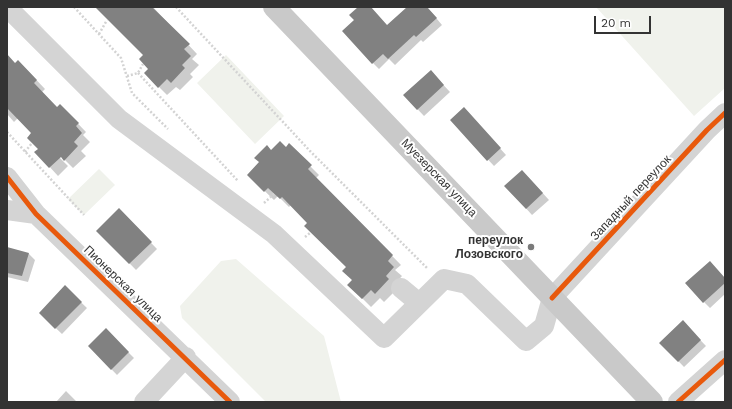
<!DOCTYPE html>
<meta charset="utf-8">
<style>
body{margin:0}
#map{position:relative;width:732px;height:409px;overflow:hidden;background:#fff;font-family:"Work Sans",sans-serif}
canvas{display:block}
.frame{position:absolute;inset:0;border:8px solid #333;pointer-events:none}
.scale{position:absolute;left:594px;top:16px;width:57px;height:18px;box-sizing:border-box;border:2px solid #333;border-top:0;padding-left:5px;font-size:12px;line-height:14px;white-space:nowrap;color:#333;-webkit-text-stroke:3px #fff;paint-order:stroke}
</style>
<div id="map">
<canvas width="732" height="409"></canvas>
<div class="frame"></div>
<div class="scale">20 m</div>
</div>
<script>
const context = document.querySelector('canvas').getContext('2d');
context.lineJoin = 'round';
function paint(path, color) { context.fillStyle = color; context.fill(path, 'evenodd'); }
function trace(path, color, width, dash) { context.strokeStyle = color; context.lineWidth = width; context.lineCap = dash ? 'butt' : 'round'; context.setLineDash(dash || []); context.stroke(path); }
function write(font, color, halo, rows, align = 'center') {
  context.font = font + ' "Work Sans",sans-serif'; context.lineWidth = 4; context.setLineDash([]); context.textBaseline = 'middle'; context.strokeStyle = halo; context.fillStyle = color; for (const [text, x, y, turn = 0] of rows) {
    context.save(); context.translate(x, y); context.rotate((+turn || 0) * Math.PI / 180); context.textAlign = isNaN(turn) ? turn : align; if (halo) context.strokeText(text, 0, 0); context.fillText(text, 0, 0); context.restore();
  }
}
paint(new Path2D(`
 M 596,7 L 725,7 L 725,88 L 694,116 Z
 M 226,55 L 284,116 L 255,144 L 197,83 Z
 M 99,169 L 115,185 L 84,215 L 68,199 Z
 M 236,259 L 324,336 L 341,402 L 266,402 L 182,318 L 180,306 L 221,261 Z`), '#f0f2ec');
paint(new Path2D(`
 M 102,7 L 153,7 L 197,54 L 192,59 L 199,65 L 190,74 L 193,77 L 180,90 L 176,87 L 167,95 L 145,73 L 149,69 L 144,55 Z
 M 359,7 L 370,7 L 387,26 L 409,7 L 427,7 L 442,25 L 423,42 L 421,40 L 395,65 L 389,59 L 379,69 L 373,63 L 355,20 Z
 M 7,60 L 26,69 L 45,89 L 42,92 L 57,108 L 60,105 L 86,132 L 83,135 L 90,142 L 81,151 L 86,156 L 73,168 L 58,153 L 56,154 L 68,166 L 58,176 L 36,152 L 39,149 L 33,133 L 18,118 L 14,122 L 7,114 Z
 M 436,77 L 450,92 L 424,116 L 405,96 Z
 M 469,114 L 506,155 L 494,166 L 451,120 Z
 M 289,145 L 319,175 L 316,178 L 401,265 L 395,270 L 402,276 L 394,285 L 397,289 L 384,302 L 380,298 L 371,307 L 349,285 L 353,281 L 348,267 L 291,205 L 289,207 L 278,196 L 274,200 L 248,175 L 271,151 L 286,148 Z
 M 528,177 L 549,200 L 532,215 L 506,186 Z
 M 119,210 L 157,249 L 136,270 L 98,231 Z
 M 7,248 L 29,254 L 35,260 L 28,282 L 7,277 Z
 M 725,279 L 725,294 L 710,308 L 704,302 Z
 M 65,287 L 87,308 L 62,334 L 40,313 Z
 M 683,322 L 706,346 L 684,367 L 661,343 Z
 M 106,330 L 134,358 L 117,375 L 89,346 Z
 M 66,391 L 77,402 L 56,402 Z`), '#0003');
paint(new Path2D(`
 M 95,7 L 152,7 L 190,44 L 184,49 L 191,56 L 182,65 L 185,68 L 171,83 L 167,79 L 158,88 L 144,73 L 148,69 L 139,59 L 143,55 Z
 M 358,7 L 371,7 L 387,25 L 407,7 L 427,7 L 437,18 L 416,37 L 414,35 L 388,59 L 383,54 L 372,64 L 342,31 L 354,20 L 349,15 Z
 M 7,54 L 15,63 L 18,60 L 37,80 L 34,83 L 57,107 L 60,104 L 79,123 L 76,126 L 82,133 L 74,142 L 78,146 L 64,161 L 61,157 L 49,168 L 34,152 L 38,149 L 27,138 L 31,133 L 7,108 Z
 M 431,70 L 444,85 L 417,110 L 403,95 Z
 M 464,107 L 501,148 L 487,161 L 450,120 Z
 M 280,141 L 286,147 L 289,143 L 312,165 L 308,169 L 393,255 L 388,261 L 394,267 L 386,276 L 389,279 L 375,294 L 371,290 L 362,299 L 347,285 L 352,280 L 342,271 L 346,267 L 304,226 L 307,223 L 282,197 L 280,199 L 268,188 L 264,192 L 247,175 L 259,162 L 254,158 L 267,145 L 271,150 Z
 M 522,170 L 543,193 L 526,209 L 504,186 Z
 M 119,208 L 152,242 L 129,264 L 96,231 Z
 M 7,247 L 29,253 L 22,276 L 7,273 Z
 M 710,261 L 725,278 L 725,283 L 703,303 L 685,283 Z
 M 65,285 L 82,302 L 55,329 L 39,313 Z
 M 683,320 L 701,340 L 678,362 L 659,343 Z
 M 106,328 L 129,352 L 111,370 L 88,346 Z`), '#818181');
trace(new Path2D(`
 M 74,7 L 121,58 L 132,93 L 168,129
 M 176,7 L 310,151 L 428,269
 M 99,34 L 107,20
 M 138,73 L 238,181
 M 127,76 L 138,73 L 143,64
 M 7,132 L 84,215
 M 25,152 L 32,143
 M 264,203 L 274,194
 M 305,237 L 310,233`), '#d3d3d3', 2.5, [2, 2]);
trace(new Path2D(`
 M 7,7 L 119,119 L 274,234 L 384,338 L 444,279 L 467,284 L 526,341 L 544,326 L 552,298 L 707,130 L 725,113
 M 7,177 L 36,214 L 230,402
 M 7,210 L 36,214
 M 401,288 L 419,303
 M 144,402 L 186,357
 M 678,402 L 725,360`), '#d4d4d4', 20);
trace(new Path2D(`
 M 274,7 L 652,402`), '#c9c9c9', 22);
trace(new Path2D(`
 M 7,177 L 36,214 L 230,402
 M 552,298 L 707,130 L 725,113
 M 678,402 L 725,360`), '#e8590c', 5);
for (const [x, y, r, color] of [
 [531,247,4,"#7a7a7a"]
]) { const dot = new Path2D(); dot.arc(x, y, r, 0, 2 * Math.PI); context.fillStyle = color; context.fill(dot); trace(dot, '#fff', 1.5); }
write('12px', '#333', '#fff', [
 ["Муезерская улица",439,178,46],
 ["Западный переулок",631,198,-47],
 ["Пионерская улица",123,284,44]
]);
write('bold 12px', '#333', '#fff', [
 ["переулок",523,240],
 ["Лозовского",523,254]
], 'right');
</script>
